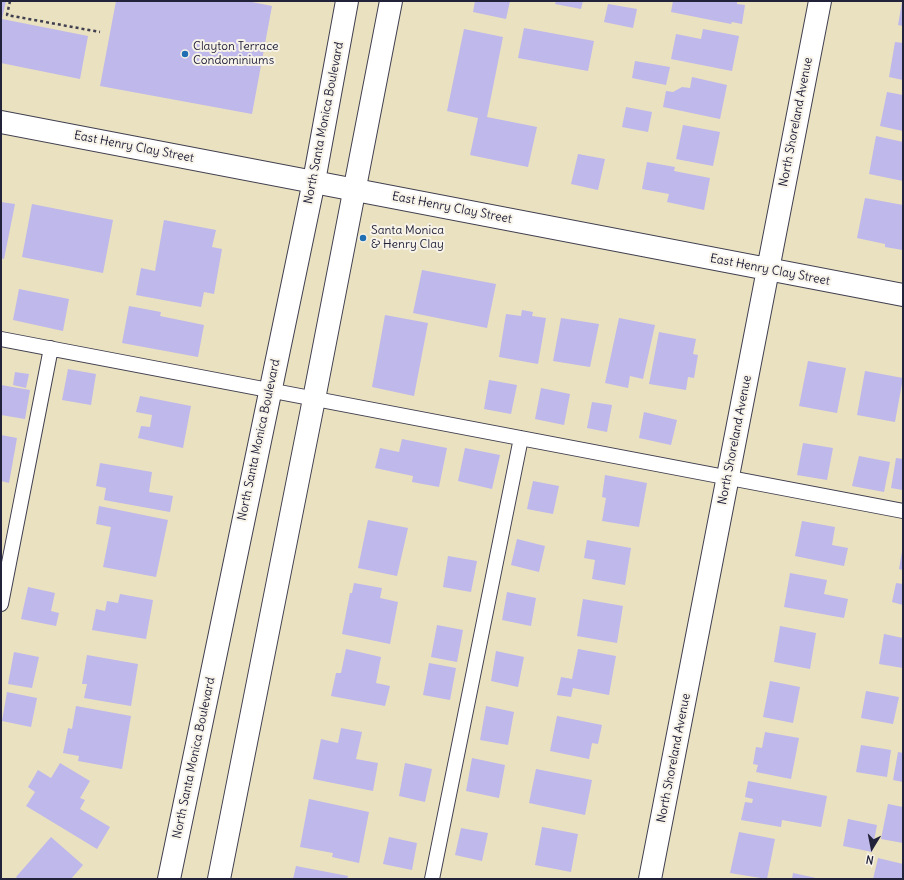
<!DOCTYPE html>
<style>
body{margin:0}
#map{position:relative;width:904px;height:880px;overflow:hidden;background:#eae1c1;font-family:Delius,sans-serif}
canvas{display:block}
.frame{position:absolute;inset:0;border:2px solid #22223b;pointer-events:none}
.north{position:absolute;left:852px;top:828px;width:40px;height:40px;-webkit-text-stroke:3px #f7f3e8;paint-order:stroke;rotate:190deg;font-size:11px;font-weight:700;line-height:16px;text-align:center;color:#22223b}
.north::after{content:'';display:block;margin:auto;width:14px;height:18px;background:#22223b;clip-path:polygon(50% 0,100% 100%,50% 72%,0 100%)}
</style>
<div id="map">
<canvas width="904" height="880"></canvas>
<div class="frame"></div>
<div class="north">N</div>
</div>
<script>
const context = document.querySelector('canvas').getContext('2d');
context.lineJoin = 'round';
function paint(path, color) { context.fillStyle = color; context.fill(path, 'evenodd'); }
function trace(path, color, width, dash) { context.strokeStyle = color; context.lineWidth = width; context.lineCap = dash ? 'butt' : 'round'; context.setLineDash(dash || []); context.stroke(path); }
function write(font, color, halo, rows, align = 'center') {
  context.font = font + ' Delius,sans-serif'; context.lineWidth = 4; context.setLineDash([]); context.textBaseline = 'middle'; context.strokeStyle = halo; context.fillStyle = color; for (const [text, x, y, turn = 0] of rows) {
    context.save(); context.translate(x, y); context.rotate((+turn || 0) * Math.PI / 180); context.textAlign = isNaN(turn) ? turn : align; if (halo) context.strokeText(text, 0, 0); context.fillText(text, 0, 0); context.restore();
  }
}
paint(new Path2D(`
 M 1,1 L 6,1 L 2,19 L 88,36 L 80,79 L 1,63 Z
 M 116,1 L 247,1 L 272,6 L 252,114 L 100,86 Z
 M 475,1 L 510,1 L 506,19 L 473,12 Z
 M 556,1 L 583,1 L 581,9 L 555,4 Z
 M 673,1 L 737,1 L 737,4 L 745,5 L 742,24 L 732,22 L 731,24 L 671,12 Z
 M 902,2 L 903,2 L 903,26 L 898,25 Z
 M 608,4 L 637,9 L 633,28 L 604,22 Z
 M 524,28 L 594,41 L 588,71 L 518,58 Z
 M 464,29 L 503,37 L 487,117 L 537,127 L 528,167 L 470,155 L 478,118 L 447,111 Z
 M 703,29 L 739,36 L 732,71 L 671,59 L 676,34 L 701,39 Z
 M 895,42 L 903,43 L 903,80 L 889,77 Z
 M 635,61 L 670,67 L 666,85 L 632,78 Z
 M 692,77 L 727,85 L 720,119 L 663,107 L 666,91 L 673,92 L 682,87 L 690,88 Z
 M 887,92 L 903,95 L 903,131 L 880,126 Z
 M 626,107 L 652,112 L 648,132 L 622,127 Z
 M 683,125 L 720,132 L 713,166 L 676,159 Z
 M 876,136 L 903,142 L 903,181 L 869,174 Z
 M 578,154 L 605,159 L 598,190 L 571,184 Z
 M 647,162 L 675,167 L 674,171 L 710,178 L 704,210 L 667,202 L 669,194 L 642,189 Z
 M 865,198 L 903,205 L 903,250 L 885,247 L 885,244 L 857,238 Z
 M 1,202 L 15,204 L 4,259 L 1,258 Z
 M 32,204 L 113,220 L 103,273 L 22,257 Z
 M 164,220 L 216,230 L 212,247 L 222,249 L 214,294 L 204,292 L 201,307 L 136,295 L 141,268 L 155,271 Z
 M 422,270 L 496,284 L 487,328 L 413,313 Z
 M 19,289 L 69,299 L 63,331 L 13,320 Z
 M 129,306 L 161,312 L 160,316 L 204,325 L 198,357 L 122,343 Z
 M 522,310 L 533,312 L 532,316 L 546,318 L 538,364 L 499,357 L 506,314 L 521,316 Z
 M 385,315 L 428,323 L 414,396 L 372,387 Z
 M 561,318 L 599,324 L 590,367 L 553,361 Z
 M 619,318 L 655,325 L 643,379 L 630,376 L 628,388 L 605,383 Z
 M 659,332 L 696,339 L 693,354 L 698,355 L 694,378 L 688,377 L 686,390 L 649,384 Z
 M 808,361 L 846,368 L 837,413 L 799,406 Z
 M 68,369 L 96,374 L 91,405 L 62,400 Z
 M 865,371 L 903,378 L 895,422 L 857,415 Z
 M 15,372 L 29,374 L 26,388 L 13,385 Z
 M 489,380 L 517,385 L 511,414 L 484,409 Z
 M 1,385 L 30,390 L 25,419 L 1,415 Z
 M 541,388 L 570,394 L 564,425 L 535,419 Z
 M 140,396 L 191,406 L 183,448 L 138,438 L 141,426 L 150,427 L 152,415 L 136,412 Z
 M 592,402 L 612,405 L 607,432 L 587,428 Z
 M 644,412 L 677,420 L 671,445 L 639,438 Z
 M 1,435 L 17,438 L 9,483 L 1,481 Z
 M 402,439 L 447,448 L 439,487 L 412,482 L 413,476 L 375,468 L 380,448 L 399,452 Z
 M 803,443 L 833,448 L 827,480 L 797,475 Z
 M 465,448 L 500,455 L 492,489 L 458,481 Z
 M 859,456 L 890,462 L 884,492 L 852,486 Z
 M 896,458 L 903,459 L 903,490 L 891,488 Z
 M 100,463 L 152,472 L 149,492 L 173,496 L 170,512 L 104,500 L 106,488 L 96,486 Z
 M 605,475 L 647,483 L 639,527 L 602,521 L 606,498 L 602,497 Z
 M 533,481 L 559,486 L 553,514 L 527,509 Z
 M 99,506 L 168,520 L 156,577 L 103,567 L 111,527 L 96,524 Z
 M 368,520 L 408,528 L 397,576 L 358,568 Z
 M 802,521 L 835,527 L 832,545 L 848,548 L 844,566 L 795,556 Z
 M 517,539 L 545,546 L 539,572 L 511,565 Z
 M 587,540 L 631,548 L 625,585 L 592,579 L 595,560 L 584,558 Z
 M 902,552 L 903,552 L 903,570 L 899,569 Z
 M 448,556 L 477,561 L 471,592 L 443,587 Z
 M 790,573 L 827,580 L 824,594 L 848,599 L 844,618 L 784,607 Z
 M 354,583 L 382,588 L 380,598 L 398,602 L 390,644 L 342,634 L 350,593 L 352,593 Z
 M 896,583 L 903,584 L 903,605 L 892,602 Z
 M 28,587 L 55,593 L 51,611 L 59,613 L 56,626 L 21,619 Z
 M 507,592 L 536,598 L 531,626 L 502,620 Z
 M 120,594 L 153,600 L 146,639 L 92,630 L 96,609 L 105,611 L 107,601 L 118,603 Z
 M 583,599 L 623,606 L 617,643 L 577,636 Z
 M 437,625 L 463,630 L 457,662 L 431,657 Z
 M 780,626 L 816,633 L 810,669 L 774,662 Z
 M 884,634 L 903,638 L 903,668 L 879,664 Z
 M 346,649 L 381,657 L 376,683 L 390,686 L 385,706 L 331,696 L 336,673 L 341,673 Z
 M 578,649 L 616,656 L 609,695 L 573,688 L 571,697 L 557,695 L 561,677 L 572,679 Z
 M 496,651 L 524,657 L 518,687 L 491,681 Z
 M 14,652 L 39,657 L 32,688 L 8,684 Z
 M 87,655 L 138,664 L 131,706 L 84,698 L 87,684 L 82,684 Z
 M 429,663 L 456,668 L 450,700 L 423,695 Z
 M 770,681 L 800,687 L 793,723 L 763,717 Z
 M 866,691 L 899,697 L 893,724 L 861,718 Z
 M 7,692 L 37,698 L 31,727 L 2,721 Z
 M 76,706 L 131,716 L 122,769 L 78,761 L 79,756 L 63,753 L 68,728 L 72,729 Z
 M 486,706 L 514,712 L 508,745 L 480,740 Z
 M 557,716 L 602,725 L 598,744 L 592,743 L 589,759 L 550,751 Z
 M 341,728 L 362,732 L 356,759 L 378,763 L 373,791 L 313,779 L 321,739 L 338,743 Z
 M 765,732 L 799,738 L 791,779 L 756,772 L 758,765 L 753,764 L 756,747 L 762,748 Z
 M 861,745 L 891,750 L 887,777 L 856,772 Z
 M 898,752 L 903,753 L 903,782 L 893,780 Z
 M 472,758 L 505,765 L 499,798 L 466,791 Z
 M 60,763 L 90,781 L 80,798 L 85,800 L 80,809 L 110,827 L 97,849 L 26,806 L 35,792 L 28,787 L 38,770 L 51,778 Z
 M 405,763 L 432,769 L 425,802 L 399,796 Z
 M 536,769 L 592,780 L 585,815 L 529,803 Z
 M 748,781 L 827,796 L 821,827 L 782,820 L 781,827 L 741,820 L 745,802 L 752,803 L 753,799 L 745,797 Z
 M 309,799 L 369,812 L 359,863 L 332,857 L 333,853 L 300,847 Z
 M 888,804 L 903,807 L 903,843 L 881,839 Z
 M 848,819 L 877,825 L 872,852 L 843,846 Z
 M 542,827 L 578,834 L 571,872 L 535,865 Z
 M 461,828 L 488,833 L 482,861 L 455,855 Z
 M 739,832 L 775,839 L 767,879 L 730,873 Z
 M 51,837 L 83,865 L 71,879 L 18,879 L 16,877 Z
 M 389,837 L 417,843 L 412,870 L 383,864 Z
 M 878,858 L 903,864 L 903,879 L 873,879 Z
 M 296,866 L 348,876 L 347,879 L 293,879 Z
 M 793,873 L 816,878 L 816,879 L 792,879 Z`), '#bfb8ea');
const service = new Path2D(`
 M 1,339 L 903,511
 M 1,604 L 51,348
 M 432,879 L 521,438`);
const minor = new Path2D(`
 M 1,122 L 903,295
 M 650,879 L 820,1`);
const tertiary = new Path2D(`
 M 169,879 L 314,181 L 347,1
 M 219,879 L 314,399 L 391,1`);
trace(service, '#403f4f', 16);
trace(minor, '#403f4f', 24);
trace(tertiary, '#403f4f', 24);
trace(new Path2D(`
 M 10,1 L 7,15 L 100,32`), '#403f4f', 2.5, [3, 3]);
trace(service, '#fff', 14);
trace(minor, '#fff', 22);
trace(tertiary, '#fff', 22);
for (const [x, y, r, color] of [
 [185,54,4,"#1f6fb2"],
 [363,238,4,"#1f6fb2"]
]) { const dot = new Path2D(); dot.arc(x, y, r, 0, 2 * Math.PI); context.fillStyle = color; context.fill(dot); trace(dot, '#f7f3e8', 1.5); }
write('12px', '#22223b', '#f7f3e8', [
 ["Clayton Terrace",193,47],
 ["Condominiums",193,61],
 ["Santa Monica",371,231],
 ["& Henry Clay",371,245]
], 'left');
write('12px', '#22223b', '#f7f3e8', [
 ["North Shoreland Avenue",796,122,-79],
 ["North Santa Monica Boulevard",324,123,-79],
 ["East Henry Clay Street",134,147,11],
 ["East Henry Clay Street",452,208,11],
 ["East Henry Clay Street",770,270,11],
 ["North Santa Monica Boulevard",259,440,-78],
 ["North Shoreland Avenue",735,440,-79],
 ["North Santa Monica Boulevard",194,758,-78],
 ["North Shoreland Avenue",674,758,-79]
]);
</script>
